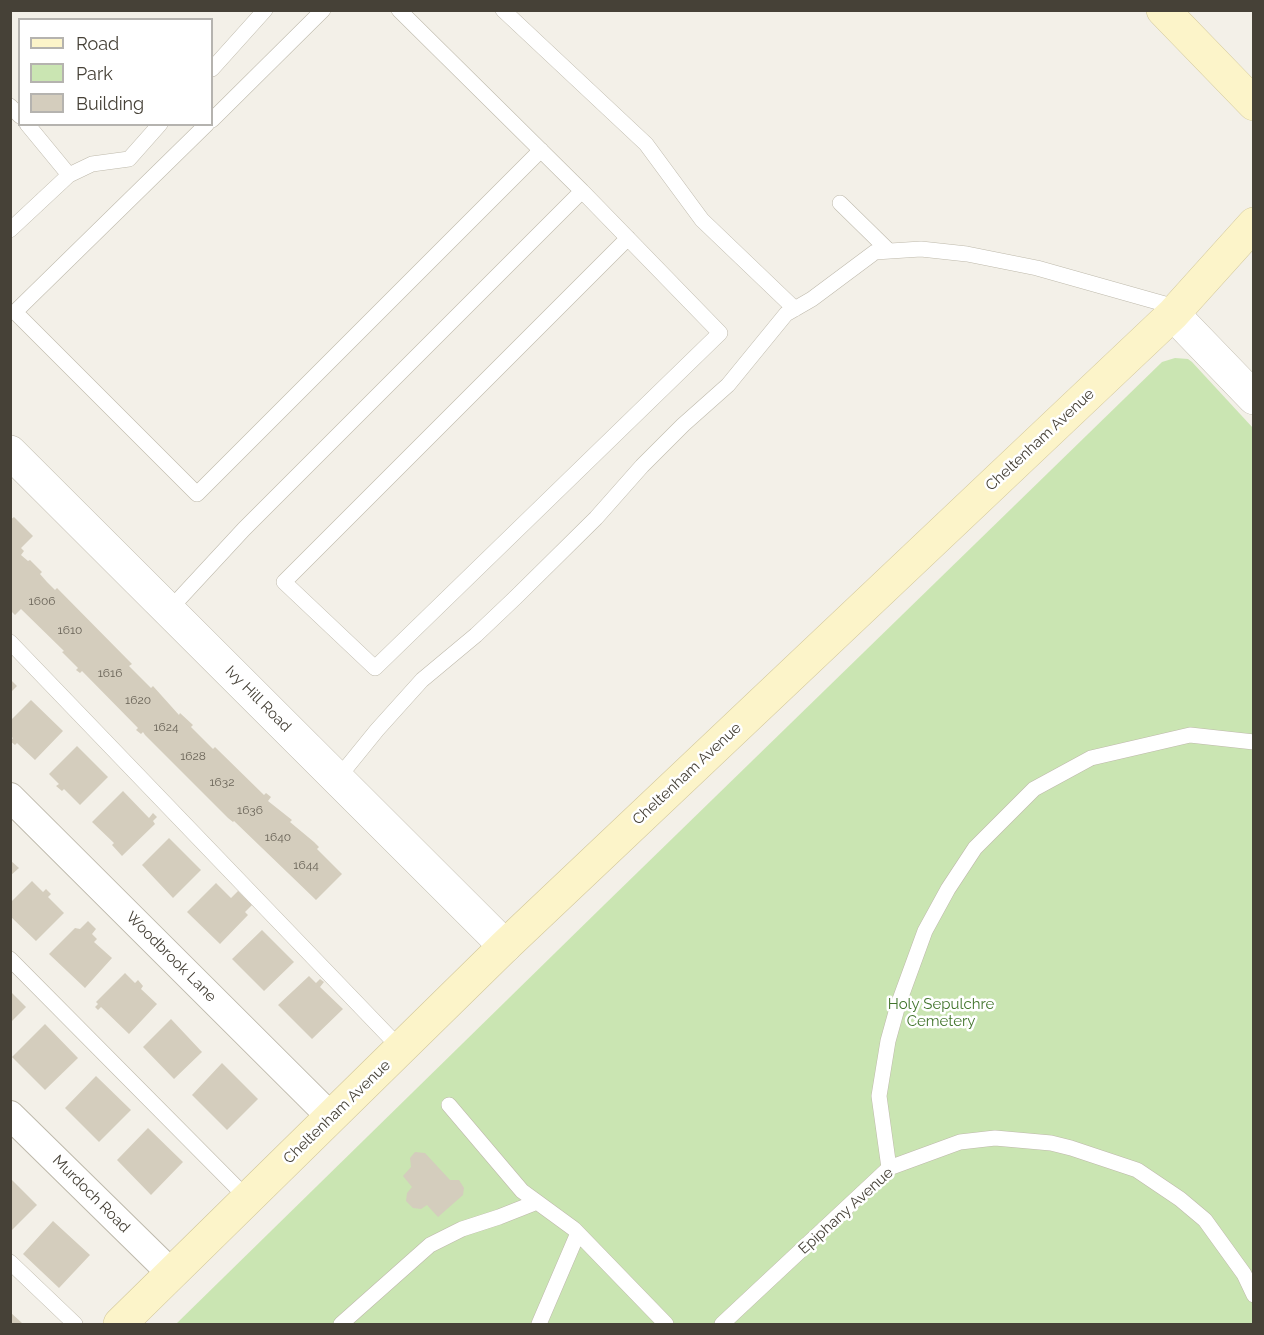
<!DOCTYPE html>
<style>
body{margin:0}
#map{position:relative;width:1264px;height:1335px;overflow:hidden;background:#f3f0e8;font-family:Raleway,sans-serif}
canvas{display:block}
.frame{position:absolute;inset:0;border:12px solid #464137;pointer-events:none}
.legend{position:absolute;left:18px;top:18px;width:195px;height:108px;box-sizing:border-box;background:#fff;border:2px solid #b5b3af;margin:0;padding:8px 10px;list-style:none;font-size:18px;color:#464137}
.legend li{display:flex;align-items:center;gap:12px;height:30px}
.legend b{width:30px;border:2px solid #b5b3af}
</style>
<div id="map">
<canvas width="1264" height="1335"></canvas>
<div class="frame"></div>
<ul class="legend">
<li><b style="height:8px;background:#fcf4c9"></b>Road</li>
<li><b style="height:16px;background:#cae5b2"></b>Park</li>
<li><b style="height:16px;background:#d4cdbd"></b>Building</li>
</ul>
</div>
<script>
const context = document.querySelector('canvas').getContext('2d');
context.lineJoin = 'round';
function paint(path, color) { context.fillStyle = color; context.fill(path, 'evenodd'); }
function trace(path, color, width, dash) { context.strokeStyle = color; context.lineWidth = width; context.lineCap = dash ? 'butt' : 'round'; context.setLineDash(dash || []); context.stroke(path); }
function write(font, color, halo, rows, align = 'center') {
  context.font = font + ' Raleway,sans-serif'; context.lineWidth = 5; context.setLineDash([]); context.textBaseline = 'middle'; context.strokeStyle = halo; context.fillStyle = color; for (const [text, x, y, turn = 0] of rows) {
    context.save(); context.translate(x, y); context.rotate((+turn || 0) * Math.PI / 180); context.textAlign = isNaN(turn) ? turn : align; if (halo) context.strokeText(text, 0, 0); context.fillText(text, 0, 0); context.restore();
  }
}
paint(new Path2D(`
 M 1175,358 L 1188,359 L 1192,362 L 1253,428 L 1253,1324 L 176,1324 L 603,906 L 1162,362 Z`), '#cae5b2');
paint(new Path2D(`
 M 14,517 L 33,536 L 21,548 L 24,551 L 21,555 L 28,561 L 30,560 L 42,572 L 40,574 L 47,582 L 55,590 L 57,588 L 132,664 L 129,666 L 151,688 L 153,686 L 179,715 L 180,713 L 193,725 L 191,727 L 213,749 L 215,747 L 264,795 L 266,793 L 271,797 L 268,801 L 292,820 L 290,822 L 314,842 L 319,847 L 317,849 L 342,874 L 316,900 L 234,821 L 233,822 L 228,818 L 145,735 L 143,732 L 141,734 L 136,730 L 138,728 L 82,671 L 80,673 L 76,670 L 78,668 L 62,652 L 64,651 L 21,609 L 15,615 L 10,610 L 10,528 L 12,526 L 10,520 Z
 M 10,679 L 17,686 L 10,693 Z
 M 31,700 L 63,731 L 35,760 L 17,743 L 15,745 L 10,741 L 13,738 L 10,736 L 10,721 Z
 M 77,746 L 108,777 L 80,805 L 64,789 L 62,791 L 56,786 L 59,784 L 49,774 Z
 M 123,791 L 149,818 L 153,813 L 157,817 L 153,821 L 155,824 L 122,856 L 112,845 L 114,843 L 92,822 Z
 M 169,838 L 201,870 L 173,898 L 142,865 Z
 M 10,860 L 19,868 L 10,876 Z
 M 32,881 L 43,892 L 46,889 L 51,894 L 48,897 L 64,913 L 36,941 L 10,916 L 10,903 Z
 M 216,883 L 231,898 L 238,891 L 252,905 L 245,912 L 248,915 L 220,944 L 187,912 Z
 M 88,921 L 96,929 L 92,934 L 97,939 L 94,942 L 112,958 L 85,988 L 49,954 L 75,928 L 80,929 Z
 M 262,930 L 294,962 L 264,991 L 232,959 Z
 M 125,973 L 135,983 L 138,980 L 143,986 L 141,989 L 157,1004 L 129,1034 L 101,1007 L 98,1010 L 95,1007 L 98,1004 L 96,1002 Z
 M 309,976 L 316,983 L 320,979 L 324,982 L 320,987 L 343,1009 L 312,1039 L 278,1005 Z
 M 10,991 L 26,1007 L 10,1023 Z
 M 171,1019 L 202,1052 L 174,1079 L 143,1047 Z
 M 45,1024 L 78,1058 L 45,1090 L 12,1057 Z
 M 222,1063 L 258,1099 L 227,1130 L 192,1095 Z
 M 96,1076 L 131,1110 L 99,1142 L 65,1108 Z
 M 148,1128 L 183,1162 L 151,1195 L 117,1160 Z
 M 415,1152 L 425,1153 L 450,1180 L 459,1180 L 464,1188 L 463,1195 L 438,1217 L 427,1205 L 421,1209 L 413,1208 L 406,1201 L 407,1193 L 412,1187 L 403,1176 L 411,1167 L 410,1158 Z
 M 10,1178 L 37,1205 L 10,1232 Z
 M 53,1221 L 90,1255 L 59,1288 L 23,1254 Z
 M 10,1312 L 22,1323 L 20,1324 L 10,1324 Z`), '#d4cdbd');
const service = new Path2D(`
 M 503,10 L 646,144 L 702,220 L 795,309
 M 212,69 L 265,10
 M 10,106 L 20,116
 M 212,120 L 323,10
 M 27,124 L 69,175
 M 207,124 L 15,312 L 197,494 L 541,150
 M 582,191 L 720,333 L 375,668 L 284,582 L 628,238
 M 840,203 L 889,251
 M 10,230 L 69,175 L 92,164 L 129,159 L 160,124
 M 169,610 L 244,529 L 582,191 L 399,10
 M 10,642 L 401,1049
 M 338,778 L 377,730 L 422,680 L 476,635 L 515,598 L 596,518 L 642,466 L 683,425 L 728,385 L 786,314 L 812,299 L 875,252 L 921,249 L 967,254 L 1037,268 L 1179,308
 M 10,959 L 248,1199
 M 449,1105 L 522,1191 L 574,1229 L 666,1324
 M 889,1168 L 879,1096 L 888,1041 L 898,1005 L 925,931 L 948,889 L 975,848 L 1034,789 L 1091,758 L 1190,735 L 1254,742
 M 10,1262 L 75,1324
 M 341,1324 L 430,1245 L 462,1229 L 499,1217 L 537,1202
 M 539,1324 L 578,1233
 M 722,1324 L 889,1168 L 960,1142 L 995,1138 L 1051,1143 L 1071,1148 L 1137,1170 L 1180,1199 L 1205,1220 L 1244,1274 L 1254,1295`);
const minor = new Path2D(`
 M 10,797 L 331,1117
 M 10,1115 L 172,1274`);
const tertiary = new Path2D(`
 M 1173,314 L 1254,398
 M 10,452 L 505,946`);
const secondary = new Path2D(`
 M 1163,10 L 1254,104
 M 120,1324 L 505,946 L 1173,314 L 1254,224`);
trace(service, '#beb9ab', 16);
trace(minor, '#beb9ab', 30);
trace(tertiary, '#beb9ab', 34);
trace(secondary, '#d1c699', 34);
trace(service, '#fff', 15);
trace(minor, '#fff', 28);
trace(tertiary, '#fff', 33);
trace(secondary, '#fcf4c9', 33);
write('12px', '#6a6458', null, [
 ["1606",42,601],
 ["1610",70,630],
 ["1616",110,673],
 ["1620",138,700],
 ["1624",166,727],
 ["1628",193,756],
 ["1632",222,782],
 ["1636",250,810],
 ["1640",278,837],
 ["1644",306,865]
]);
write('15px', '#464137', '#fff', [
 ["Cheltenham Avenue",1040,440,-43],
 ["Ivy Hill Road",258,699,45],
 ["Cheltenham Avenue",687,774,-43],
 ["Woodbrook Lane",171,957,45],
 ["Cheltenham Avenue",337,1112,-44],
 ["Murdoch Road",91,1194,45],
 ["Epiphany Avenue",846,1211,-42]
]);
write('15px', '#42752d', '#fff', [
 ["Holy Sepulchre",941,1004],
 ["Cemetery",941,1021]
]);
</script>
